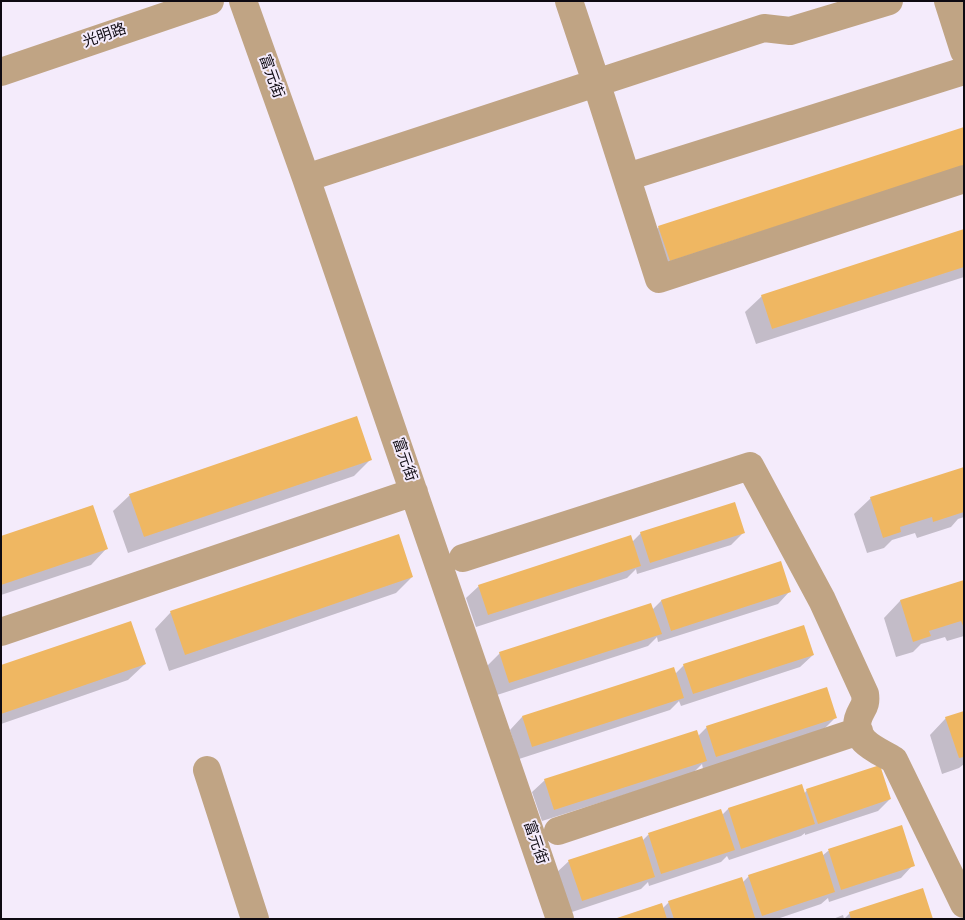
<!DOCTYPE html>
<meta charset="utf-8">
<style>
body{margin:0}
#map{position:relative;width:965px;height:920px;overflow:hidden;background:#f4ebfb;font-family:Spectral,serif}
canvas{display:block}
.frame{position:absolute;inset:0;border:2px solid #0e0a12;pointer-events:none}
</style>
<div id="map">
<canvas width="965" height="920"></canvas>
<div class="frame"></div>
</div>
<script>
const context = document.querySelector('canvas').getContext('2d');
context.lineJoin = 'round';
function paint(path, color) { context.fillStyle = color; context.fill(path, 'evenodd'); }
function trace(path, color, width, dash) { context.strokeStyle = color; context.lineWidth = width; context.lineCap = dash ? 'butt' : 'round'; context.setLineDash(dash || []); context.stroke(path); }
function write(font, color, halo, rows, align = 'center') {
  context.font = font + ' Spectral,"Noto Sans SC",serif'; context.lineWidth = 4; context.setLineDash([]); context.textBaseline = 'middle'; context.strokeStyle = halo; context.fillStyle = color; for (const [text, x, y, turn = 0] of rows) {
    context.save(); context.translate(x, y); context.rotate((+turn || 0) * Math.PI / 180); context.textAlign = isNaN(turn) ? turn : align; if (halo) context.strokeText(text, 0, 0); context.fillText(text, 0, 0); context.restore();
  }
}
paint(new Path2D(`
 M 964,128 L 653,276 L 642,243 L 659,227 Z
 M 964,230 L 964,277 L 756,344 L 745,312 L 762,296 Z
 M 371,459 L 354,476 L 128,553 L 113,511 L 130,495 Z
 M 964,468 L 964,517 L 958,519 L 951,527 L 917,538 L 915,533 L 892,540 L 884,548 L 867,553 L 854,514 L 871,498 Z
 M 744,532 L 731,545 L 637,574 L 636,569 L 627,578 L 476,627 L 466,598 L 479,586 L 632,542 L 641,533 Z
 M 1,538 L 107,548 L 91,565 L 1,595 Z
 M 412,577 L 396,593 L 169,671 L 155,629 L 171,612 Z
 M 964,581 L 964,636 L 947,641 L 945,637 L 921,644 L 913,652 L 896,657 L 884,618 L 900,601 Z
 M 790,591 L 778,604 L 658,642 L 657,637 L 648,646 L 497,695 L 487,666 L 500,653 L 652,610 L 661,601 Z
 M 813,655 L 800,667 L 681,706 L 679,701 L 670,710 L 519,759 L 510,730 L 522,717 L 675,674 L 684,665 Z
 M 145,664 L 128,680 L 1,724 L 1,666 Z
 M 964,713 L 964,764 L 959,768 L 942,774 L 930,735 L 946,718 Z
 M 835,718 L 823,730 L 703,769 L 702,764 L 693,773 L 542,821 L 532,792 L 545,780 L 698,736 L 707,727 Z
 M 807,790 L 890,799 L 878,811 L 805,835 L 805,833 L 801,836 L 729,860 L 727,856 L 721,862 L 649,886 L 648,882 L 641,889 L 569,913 L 556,873 L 569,861 L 642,841 L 648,835 L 721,811 L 722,815 L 728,809 L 804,794 Z
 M 901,827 L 913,865 L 901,878 L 829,902 L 828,898 L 821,904 L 777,919 L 620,919 L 663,908 L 669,902 L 742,883 L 749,876 L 822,856 L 828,851 Z
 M 850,913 L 932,919 L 833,919 L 843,915 L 844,919 Z`), '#0003');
paint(new Path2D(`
 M 964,127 L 964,166 L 670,261 L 658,226 Z
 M 964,229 L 964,267 L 772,329 L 761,295 Z
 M 357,416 L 372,460 L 144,537 L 129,494 Z
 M 964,467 L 964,512 L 933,522 L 932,517 L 900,527 L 901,532 L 883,538 L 870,497 Z
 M 735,502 L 745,533 L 650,563 L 640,532 Z
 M 93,505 L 108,549 L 1,585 L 1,536 Z
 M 399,534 L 413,577 L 185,655 L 170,611 Z
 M 631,535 L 641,566 L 488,615 L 478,585 Z
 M 781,561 L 791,592 L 671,631 L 661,600 Z
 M 964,580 L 964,628 L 961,621 L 929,631 L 931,636 L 913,642 L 900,600 Z
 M 651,603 L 662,634 L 509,683 L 499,652 Z
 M 131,621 L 146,664 L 1,714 L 1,665 Z
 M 804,625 L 814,655 L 693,694 L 683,664 Z
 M 674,667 L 684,698 L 532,747 L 522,716 Z
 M 827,687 L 837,718 L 716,757 L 706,726 Z
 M 964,711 L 964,757 L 959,758 L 945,717 Z
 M 697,730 L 707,761 L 554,810 L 544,779 Z
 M 880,765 L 891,799 L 818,824 L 806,789 Z
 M 802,784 L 815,824 L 741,849 L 728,808 Z
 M 721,809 L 735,850 L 661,874 L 648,833 Z
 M 902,825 L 915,866 L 841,890 L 828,849 Z
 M 642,836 L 655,877 L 582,901 L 568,860 Z
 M 822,851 L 835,892 L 762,916 L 748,875 Z
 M 742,877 L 755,918 L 674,919 L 668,901 Z
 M 923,888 L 933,919 L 851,919 L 849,912 Z
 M 662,903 L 667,919 L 617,919 L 617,918 Z`), '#efb762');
trace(new Path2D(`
 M 243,1 L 306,178 L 560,919
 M 569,1 L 596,82 L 659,279 L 964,179
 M 948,1 L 964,51
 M 1,72 L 210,1
 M 627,177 L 964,71
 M 306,178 L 764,28 L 790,31 L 889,1
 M 463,558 L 750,466 L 822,600 L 865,694 C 867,707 861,708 858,719 C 852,742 880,751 894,760 L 964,904
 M 1,632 L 414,492
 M 207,770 L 255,919
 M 558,831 L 859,731`), '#c0a484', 28);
write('15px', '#0e0a12', '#f4ebfb', [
 ["光明路",105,37,-19],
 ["富元街",270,77,70],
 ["富元街",403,460,71],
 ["富元街",534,843,71]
]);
</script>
